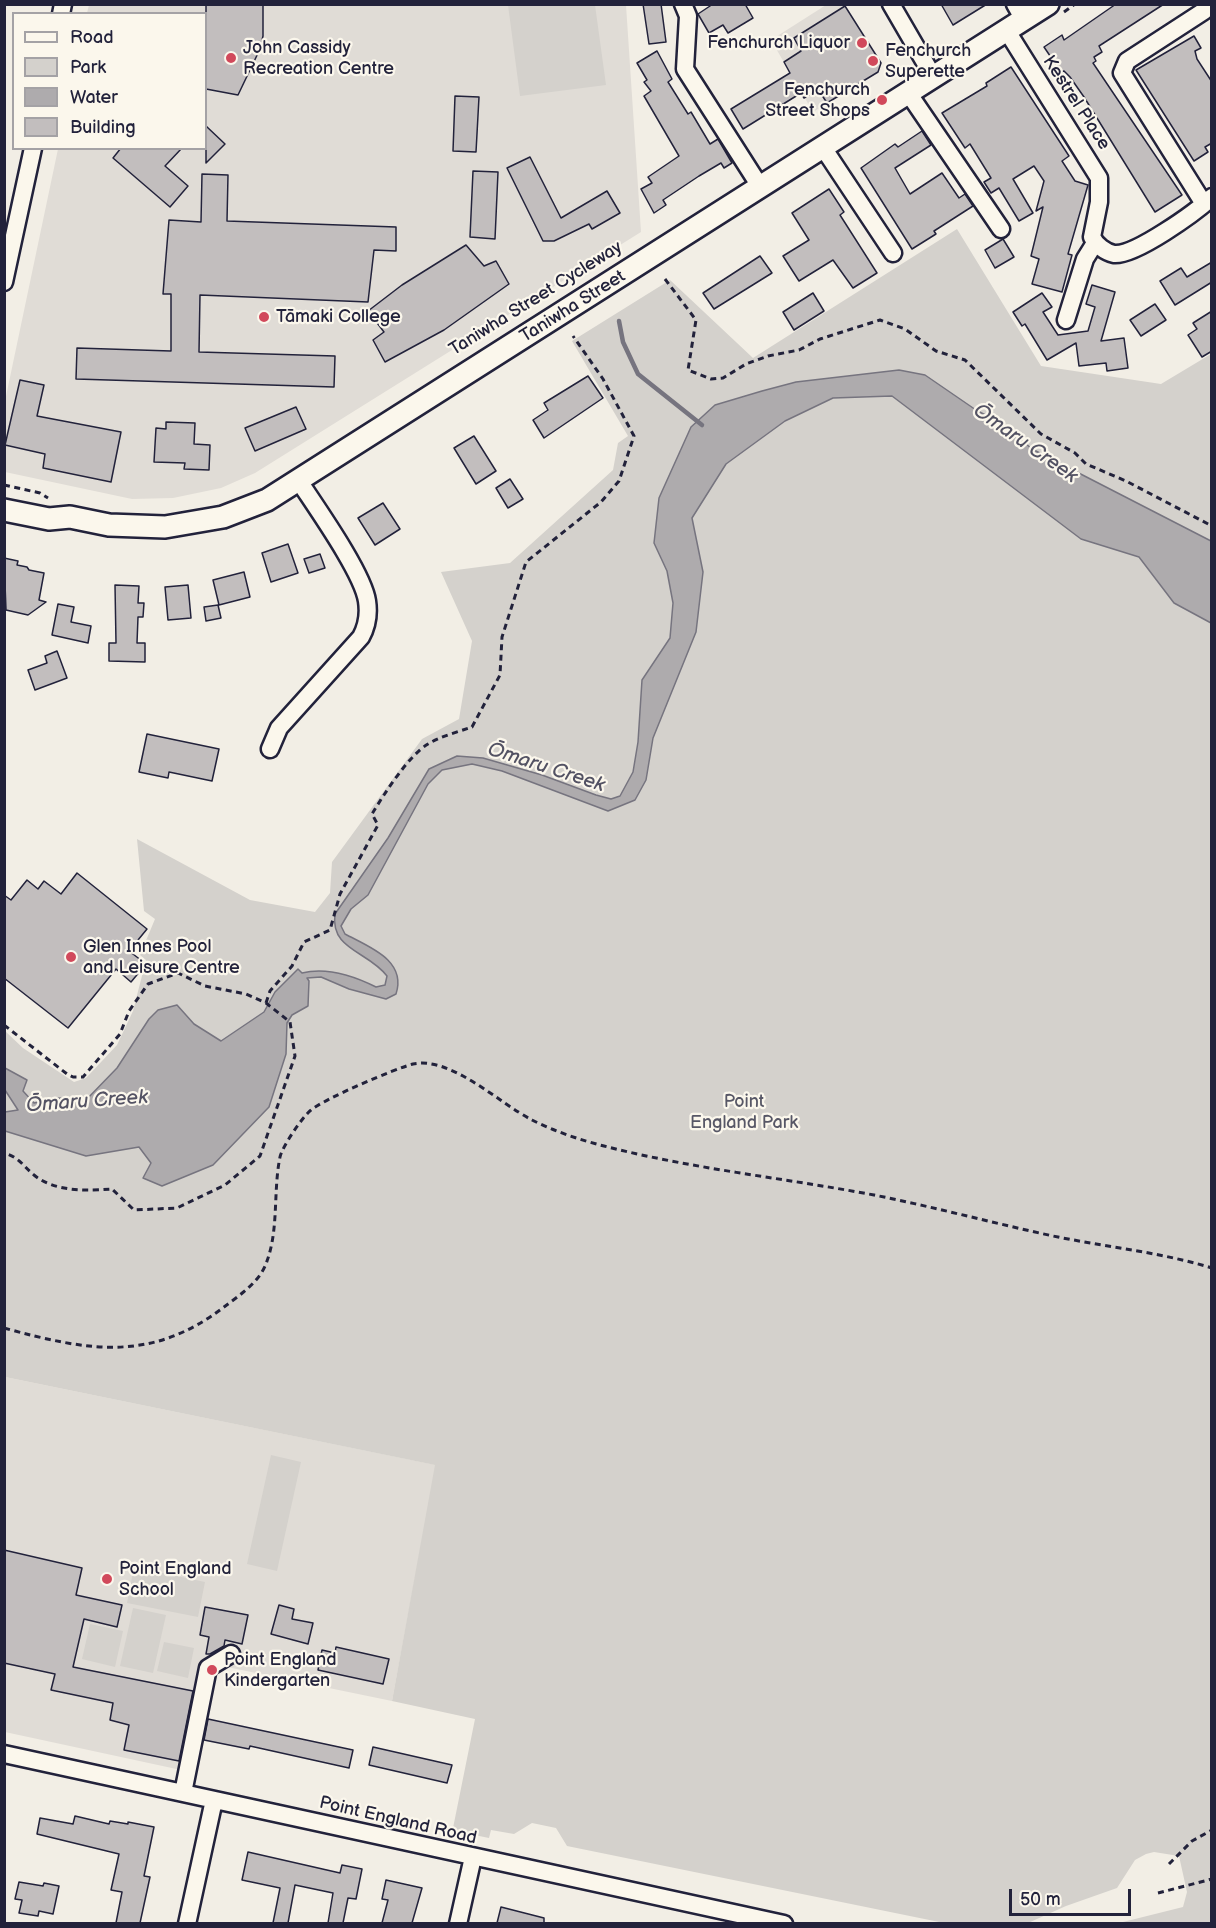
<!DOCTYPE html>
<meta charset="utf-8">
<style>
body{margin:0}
#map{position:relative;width:1216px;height:1928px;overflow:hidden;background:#f2eee5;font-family:"Balsamiq Sans",sans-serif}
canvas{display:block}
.frame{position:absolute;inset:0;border:6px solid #22223b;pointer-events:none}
.legend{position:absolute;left:12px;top:12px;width:195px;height:138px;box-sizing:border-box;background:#fbf7ec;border:2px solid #a4a2a5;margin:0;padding:8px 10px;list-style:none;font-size:18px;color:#22223b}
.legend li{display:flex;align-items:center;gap:12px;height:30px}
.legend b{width:30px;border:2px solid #a4a2a5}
.scale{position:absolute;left:1009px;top:1889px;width:122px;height:27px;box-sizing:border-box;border:3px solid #22223b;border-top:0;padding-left:8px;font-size:18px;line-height:21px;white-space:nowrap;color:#22223b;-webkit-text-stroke:4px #fbf7ec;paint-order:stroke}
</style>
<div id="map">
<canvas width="1216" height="1928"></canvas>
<div class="frame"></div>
<ul class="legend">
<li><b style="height:8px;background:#fbf7ec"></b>Road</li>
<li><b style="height:16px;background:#d4d1cc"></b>Park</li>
<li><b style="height:16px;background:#aeabad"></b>Water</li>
<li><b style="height:16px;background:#c2bebe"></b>Building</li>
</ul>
<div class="scale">50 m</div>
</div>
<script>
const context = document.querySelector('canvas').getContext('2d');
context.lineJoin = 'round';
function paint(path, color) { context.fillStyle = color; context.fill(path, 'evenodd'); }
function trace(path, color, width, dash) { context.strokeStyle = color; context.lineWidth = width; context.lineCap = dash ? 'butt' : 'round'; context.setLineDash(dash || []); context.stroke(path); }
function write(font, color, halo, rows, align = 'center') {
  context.font = font + ' "Balsamiq Sans",sans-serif'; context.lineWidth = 4.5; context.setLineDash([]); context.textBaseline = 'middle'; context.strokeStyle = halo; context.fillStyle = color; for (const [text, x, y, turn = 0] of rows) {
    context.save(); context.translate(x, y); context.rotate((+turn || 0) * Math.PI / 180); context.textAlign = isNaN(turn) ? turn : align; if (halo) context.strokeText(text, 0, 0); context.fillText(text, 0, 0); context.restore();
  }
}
paint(new Path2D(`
 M 89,5 L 626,5 L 641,232 L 255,473 L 221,488 L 173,498 L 132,499 L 5,472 L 5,401 L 58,149 L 206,148 L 206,14 L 87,13 Z
 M 826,5 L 844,5 L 880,64 L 874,75 L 813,112 L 771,40 Z
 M 5,1377 L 436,1465 L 392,1701 L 227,1667 L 214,1675 L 195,1773 L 5,1732 Z`), '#e0dcd6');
paint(new Path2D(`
 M 508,5 L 595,5 L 606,85 L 520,96 Z
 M 957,229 L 1041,366 L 1161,384 L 1211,354 L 1211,1923 L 1119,1923 L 1183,1907 L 1187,1892 L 1179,1856 L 1154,1852 L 1146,1854 L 1135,1860 L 1117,1888 L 1066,1906 L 1028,1923 L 949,1924 L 567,1846 L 556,1828 L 532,1823 L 514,1834 L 491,1830 L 489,1838 L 455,1831 L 453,1828 L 475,1719 L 392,1701 L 435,1465 L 5,1377 L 4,1030 L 23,1048 L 74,1082 L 86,1078 L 117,1045 L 133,1011 L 146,960 L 140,955 L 155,919 L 144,911 L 137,839 L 250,900 L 315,912 L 330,893 L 332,862 L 422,739 L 459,719 L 472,641 L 441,572 L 510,563 L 613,470 L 618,443 L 628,436 L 572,341 L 670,280 L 753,358 Z
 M 271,1455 L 301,1462 L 277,1571 L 247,1564 Z
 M 134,1567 L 205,1582 L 198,1617 L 127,1603 Z
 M 133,1608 L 166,1615 L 153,1673 L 120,1666 Z
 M 90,1624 L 123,1631 L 115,1667 L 82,1659 Z
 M 164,1642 L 194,1648 L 188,1678 L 157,1671 Z`), '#d4d1cc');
const water = new Path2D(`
 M 899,370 L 925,375 L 976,410 L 1004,425 L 1032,449 L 1211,541 L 1211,623 L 1174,603 L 1139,557 L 1081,539 L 892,396 L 833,398 L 785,421 L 726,464 L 692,518 L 703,572 L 696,632 L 653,738 L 646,780 L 635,800 L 608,811 L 502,771 L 472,764 L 442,770 L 428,784 L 368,895 L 351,909 L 341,926 L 345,934 C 369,947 407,960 396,994 L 386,999 L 349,989 L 321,977 L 307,978 L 309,981 L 308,1006 L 292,1015 L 287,1023 L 286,1054 L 269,1107 L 213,1165 L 162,1186 L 143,1178 L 151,1163 L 139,1147 L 86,1156 L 5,1131 L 5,1112 L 18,1110 L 5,1090 L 5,1068 L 27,1080 L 23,1091 L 34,1103 L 58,1098 L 86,1100 L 117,1068 L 149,1019 L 158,1010 L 177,1005 L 194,1024 L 221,1041 L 264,1012 L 275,992 L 298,969 L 302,973 C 326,967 354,976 376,987 L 385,985 L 387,976 C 368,951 330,950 335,914 L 388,838 L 429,769 L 457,756 L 483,758 L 542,775 L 596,795 L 611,799 L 620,796 L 633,772 L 638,742 L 642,680 L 670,638 L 673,603 L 667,571 L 654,543 L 659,498 L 691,427 L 715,405 L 762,391 L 796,382 Z`);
paint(water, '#aeabad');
trace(water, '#76747f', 1.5);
trace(new Path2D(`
 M 619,321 L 623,342 L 638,374 L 702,425`), '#76747f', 4.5);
const building = new Path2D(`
 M 206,4 L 263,4 L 263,36 L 260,49 L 238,95 L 206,89 Z
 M 643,4 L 661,4 L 666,42 L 649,44 Z
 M 713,4 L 745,4 L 753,18 L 728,33 L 723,25 L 709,33 L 698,14 Z
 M 941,4 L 987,4 L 953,25 Z
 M 1116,4 L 1164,4 L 1099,46 L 1102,52 L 1094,57 L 1096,61 L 1093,63 L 1182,195 L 1155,212 L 1084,97 L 1070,77 L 1064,71 L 1061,72 L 1044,47 L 1062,35 L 1064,40 Z
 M 845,6 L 881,63 L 878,72 L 827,103 L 818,89 L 804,98 L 801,93 L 743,129 L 731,109 L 790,73 L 784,62 L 801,51 L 794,38 Z
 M 1194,36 L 1201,48 L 1195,51 L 1197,59 L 1212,82 L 1212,143 L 1205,147 L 1208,152 L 1194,161 L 1136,70 Z
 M 657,51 L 672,79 L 668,82 L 688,114 L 691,112 L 710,144 L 718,139 L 732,163 L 724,168 L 721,163 L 699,176 L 663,200 L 666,205 L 654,213 L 641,189 L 652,183 L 648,177 L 679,156 L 644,96 L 651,91 L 644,82 L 647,80 L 637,63 Z
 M 1011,67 L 1069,156 L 1062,161 L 1075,181 L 1088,185 L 1068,254 L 1072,255 L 1062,292 L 1032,284 L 1039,259 L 1031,256 L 1043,207 L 1036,211 L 1044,181 L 1034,166 L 1013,179 L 1033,213 L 1019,221 L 999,188 L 991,193 L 984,182 L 991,178 L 970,144 L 965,148 L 942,113 L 987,86 L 986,83 Z
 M 455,96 L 479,97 L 476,152 L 453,151 Z
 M 206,126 L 225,144 L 206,163 Z
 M 922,131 L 931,145 L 895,168 L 910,194 L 942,173 L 959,198 L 965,194 L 973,206 L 934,231 L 936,234 L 912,249 L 861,168 L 895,144 L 898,147 Z
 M 121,148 L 182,148 L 165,166 L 188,186 L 170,207 L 113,158 Z
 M 530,157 L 561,218 L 607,191 L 620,213 L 592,229 L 589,224 L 554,241 L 543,241 L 507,168 Z
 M 473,171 L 498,172 L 495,239 L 470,237 Z
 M 202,174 L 228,175 L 227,221 L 396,227 L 396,251 L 374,250 L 368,302 L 200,295 L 199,352 L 335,356 L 334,387 L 76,379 L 77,348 L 171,351 L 171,294 L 163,294 L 169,220 L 201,222 Z
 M 829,189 L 844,212 L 840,215 L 877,273 L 853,288 L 833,260 L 799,281 L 783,256 L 809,240 L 792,213 Z
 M 1003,239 L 1014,257 L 995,268 L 985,250 Z
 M 466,245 L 484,266 L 496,261 L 509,284 L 444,330 L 385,362 L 373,340 L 384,332 L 368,311 L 402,285 Z
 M 760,256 L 772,273 L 714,309 L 703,293 Z
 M 1212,262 L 1212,282 L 1175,305 L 1160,281 L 1181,268 L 1187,277 Z
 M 1092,285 L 1115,292 L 1101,341 L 1124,338 L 1128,368 L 1107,371 L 1106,363 L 1079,366 L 1076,343 L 1047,360 L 1025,324 L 1022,326 L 1013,312 L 1042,293 L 1052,307 L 1043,312 L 1058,335 L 1088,331 L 1095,307 L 1086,304 Z
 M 813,293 L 824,311 L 794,330 L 783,312 Z
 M 1155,304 L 1166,320 L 1141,336 L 1130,320 Z
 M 1212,311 L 1212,351 L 1202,357 L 1188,335 L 1197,329 L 1193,323 Z
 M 588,376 L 603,398 L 544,438 L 533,420 L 548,410 L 544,403 Z
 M 20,380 L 44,385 L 37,416 L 121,432 L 111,482 L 43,468 L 45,454 L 5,445 Z
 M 296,407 L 306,429 L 255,451 L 245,428 Z
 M 166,422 L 195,423 L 194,444 L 210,445 L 209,470 L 184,469 L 185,463 L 154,462 L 156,428 L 166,429 Z
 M 474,436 L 496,471 L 476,484 L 454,448 Z
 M 510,479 L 523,499 L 508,508 L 496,488 Z
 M 383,503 L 400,529 L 375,545 L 358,518 Z
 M 288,544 L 298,573 L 271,582 L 262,553 Z
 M 320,554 L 325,568 L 309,573 L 304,559 Z
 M 4,558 L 18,561 L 17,565 L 27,567 L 29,570 L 44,573 L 39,600 L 46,602 L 28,615 L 6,610 Z
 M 244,572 L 250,597 L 219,605 L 213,580 Z
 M 115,585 L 139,586 L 138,603 L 144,603 L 143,617 L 138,617 L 137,643 L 145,643 L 145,662 L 109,661 L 109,643 L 116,643 Z
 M 188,585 L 191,618 L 168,620 L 165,587 Z
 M 58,604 L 74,607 L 71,622 L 91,626 L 88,643 L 52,635 Z
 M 218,605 L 221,618 L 206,621 L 204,607 Z
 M 57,651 L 67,678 L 35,690 L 28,670 L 47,663 L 45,656 Z
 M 147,734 L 219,749 L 212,781 L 169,772 L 168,778 L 139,772 Z
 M 77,873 L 147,929 L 129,951 L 146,964 L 131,982 L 116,969 L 68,1028 L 4,978 L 4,895 L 11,900 L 27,880 L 38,889 L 44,881 L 61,894 Z
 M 4,1550 L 82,1568 L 76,1595 L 122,1605 L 117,1627 L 84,1619 L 73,1667 L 193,1691 L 179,1761 L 124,1750 L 129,1725 L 110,1720 L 113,1703 L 51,1690 L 55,1674 L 4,1663 Z
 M 279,1605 L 294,1609 L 292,1619 L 313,1623 L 308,1644 L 271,1634 Z
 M 205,1607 L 248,1615 L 242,1644 L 225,1640 L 224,1646 L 210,1654 L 206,1654 L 209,1637 L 200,1635 Z
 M 336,1647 L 389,1659 L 383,1684 L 318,1670 L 322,1650 L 335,1653 Z
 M 208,1719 L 353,1750 L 349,1768 L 250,1746 L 249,1749 L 204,1740 Z
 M 373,1747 L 452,1765 L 447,1783 L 369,1765 Z
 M 75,1816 L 109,1824 L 110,1821 L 128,1824 L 128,1822 L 154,1827 L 144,1876 L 150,1877 L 140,1923 L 116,1923 L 122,1892 L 111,1890 L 119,1854 L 37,1834 L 40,1818 L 73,1824 Z
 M 248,1852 L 340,1873 L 342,1865 L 362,1869 L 356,1899 L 348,1898 L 343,1923 L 328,1923 L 333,1893 L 295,1885 L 288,1923 L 273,1923 L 280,1888 L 242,1880 Z
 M 386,1880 L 422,1888 L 412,1923 L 382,1923 L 388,1900 L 382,1899 Z
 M 19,1882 L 43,1886 L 44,1883 L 59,1886 L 53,1914 L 39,1911 L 38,1916 L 19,1913 L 22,1900 L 15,1899 Z
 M 501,1907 L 544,1918 L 544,1923 L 497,1923 Z`);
paint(building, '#c2bebe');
trace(building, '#22223b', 1.5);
const minor = new Path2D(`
 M 683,4 L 688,16 L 685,69 L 761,188
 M 891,4 L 934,78
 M 1015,4 L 1024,20
 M 61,14 L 63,4
 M 1007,31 L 1099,178 L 1099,202 L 1092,237 C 1096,245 1105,252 1114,254 C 1135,256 1196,212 1212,197
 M 909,94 L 1001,229
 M 824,149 L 893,253
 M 1204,204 L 1122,73 L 1127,61 L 1204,11
 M 4,282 L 33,148
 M 1066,320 L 1085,259 L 1095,243
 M 270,749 L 279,728 L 361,637 C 367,626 369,614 367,601 C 363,573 316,507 299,481
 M 4,1754 L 784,1924
 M 183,1793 L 208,1668 L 231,1654
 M 187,1924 L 214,1800
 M 458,1924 L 473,1857`);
const major = new Path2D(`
 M 4,510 L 49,519 L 70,517 L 109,525 L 165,527 L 223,517 L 267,500 L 1048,4`);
trace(minor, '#22223b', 21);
trace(major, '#22223b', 26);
trace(new Path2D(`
 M 1064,12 L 1075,4
 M 665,279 L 696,320 L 688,370 L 711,379 L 723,378 L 746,364 L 768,356 L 799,350 L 820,339 L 880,320 L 905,329 L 936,351 L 965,360 L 1041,434 L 1075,453 L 1086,464 L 1126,481 L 1212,526
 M 4,485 L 40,493 L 48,498
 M 266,1003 L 270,991 L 292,966 L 304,942 L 330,930 L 340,894 L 378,825 L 372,814 C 384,794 409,755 428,744 C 441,736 458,732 472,727 L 500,675 L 502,637 L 526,562 L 601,502 L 619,481 L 634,436 L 603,379 L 573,336
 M 4,1025 L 67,1074 L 73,1077 L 83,1077 L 120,1034 L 129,1011 L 148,984 L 178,973 L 205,986 L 246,994 L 266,1003 L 290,1022 L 295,1056 L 260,1156 L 225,1185 L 177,1208 L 134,1210 L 112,1189 C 88,1191 54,1192 34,1175 C 23,1166 19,1157 4,1153
 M 4,1328 C 88,1351 151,1363 224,1307 C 240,1295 261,1281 267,1261 C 279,1228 273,1191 280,1157 C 282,1147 303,1116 311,1110 C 326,1098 394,1069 413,1064 C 451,1056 499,1103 532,1120 C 554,1131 580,1140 604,1146 C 693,1169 784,1178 874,1195 C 934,1207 993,1223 1053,1236 C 1106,1247 1160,1252 1212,1268
 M 1169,1864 L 1192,1841 L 1212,1830
 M 1158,1893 L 1212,1879`), '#22223b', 3, [6, 4.5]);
trace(minor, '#fbf7ec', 16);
trace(major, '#fbf7ec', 21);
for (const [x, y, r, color] of [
 [862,43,6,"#d1495b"],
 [231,58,6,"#d1495b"],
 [873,61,6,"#d1495b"],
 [882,100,6,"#d1495b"],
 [264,317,6,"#d1495b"],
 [71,957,6,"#d1495b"],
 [107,1579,6,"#d1495b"],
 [212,1670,6,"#d1495b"]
]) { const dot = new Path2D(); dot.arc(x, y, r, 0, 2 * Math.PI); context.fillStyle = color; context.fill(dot); trace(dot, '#fbf7ec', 2); }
write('18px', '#22223b', '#fbf7ec', [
 ["Fenchurch Liquor",850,43,"right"],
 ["John Cassidy",243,48],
 ["Recreation Centre",243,69],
 ["Fenchurch",885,51],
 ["Superette",885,72],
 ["Fenchurch",870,90,"right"],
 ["Street Shops",870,111,"right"],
 ["Tāmaki College",276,317],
 ["Glen Innes Pool",83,947],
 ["and Leisure Centre",83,968],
 ["Point England",119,1569],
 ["School",119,1590],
 ["Point England",224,1660],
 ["Kindergarten",224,1681]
], 'left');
write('18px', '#22223b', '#fbf7ec', [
 ["Kestrel Place",1076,103,57],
 ["Taniwha Street Cycleway",536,299,-32],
 ["Taniwha Street",573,307,-32],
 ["Point England Road",398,1821,13]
]);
write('18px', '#575766', '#fbf7ec', [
 ["Point",744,1102],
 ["England Park",744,1123]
]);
write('italic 20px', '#535263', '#fbf7ec', [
 ["Ōmaru Creek",1025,444,35],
 ["Ōmaru Creek",546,768,18],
 ["Ōmaru Creek",87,1102,-4]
]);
</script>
